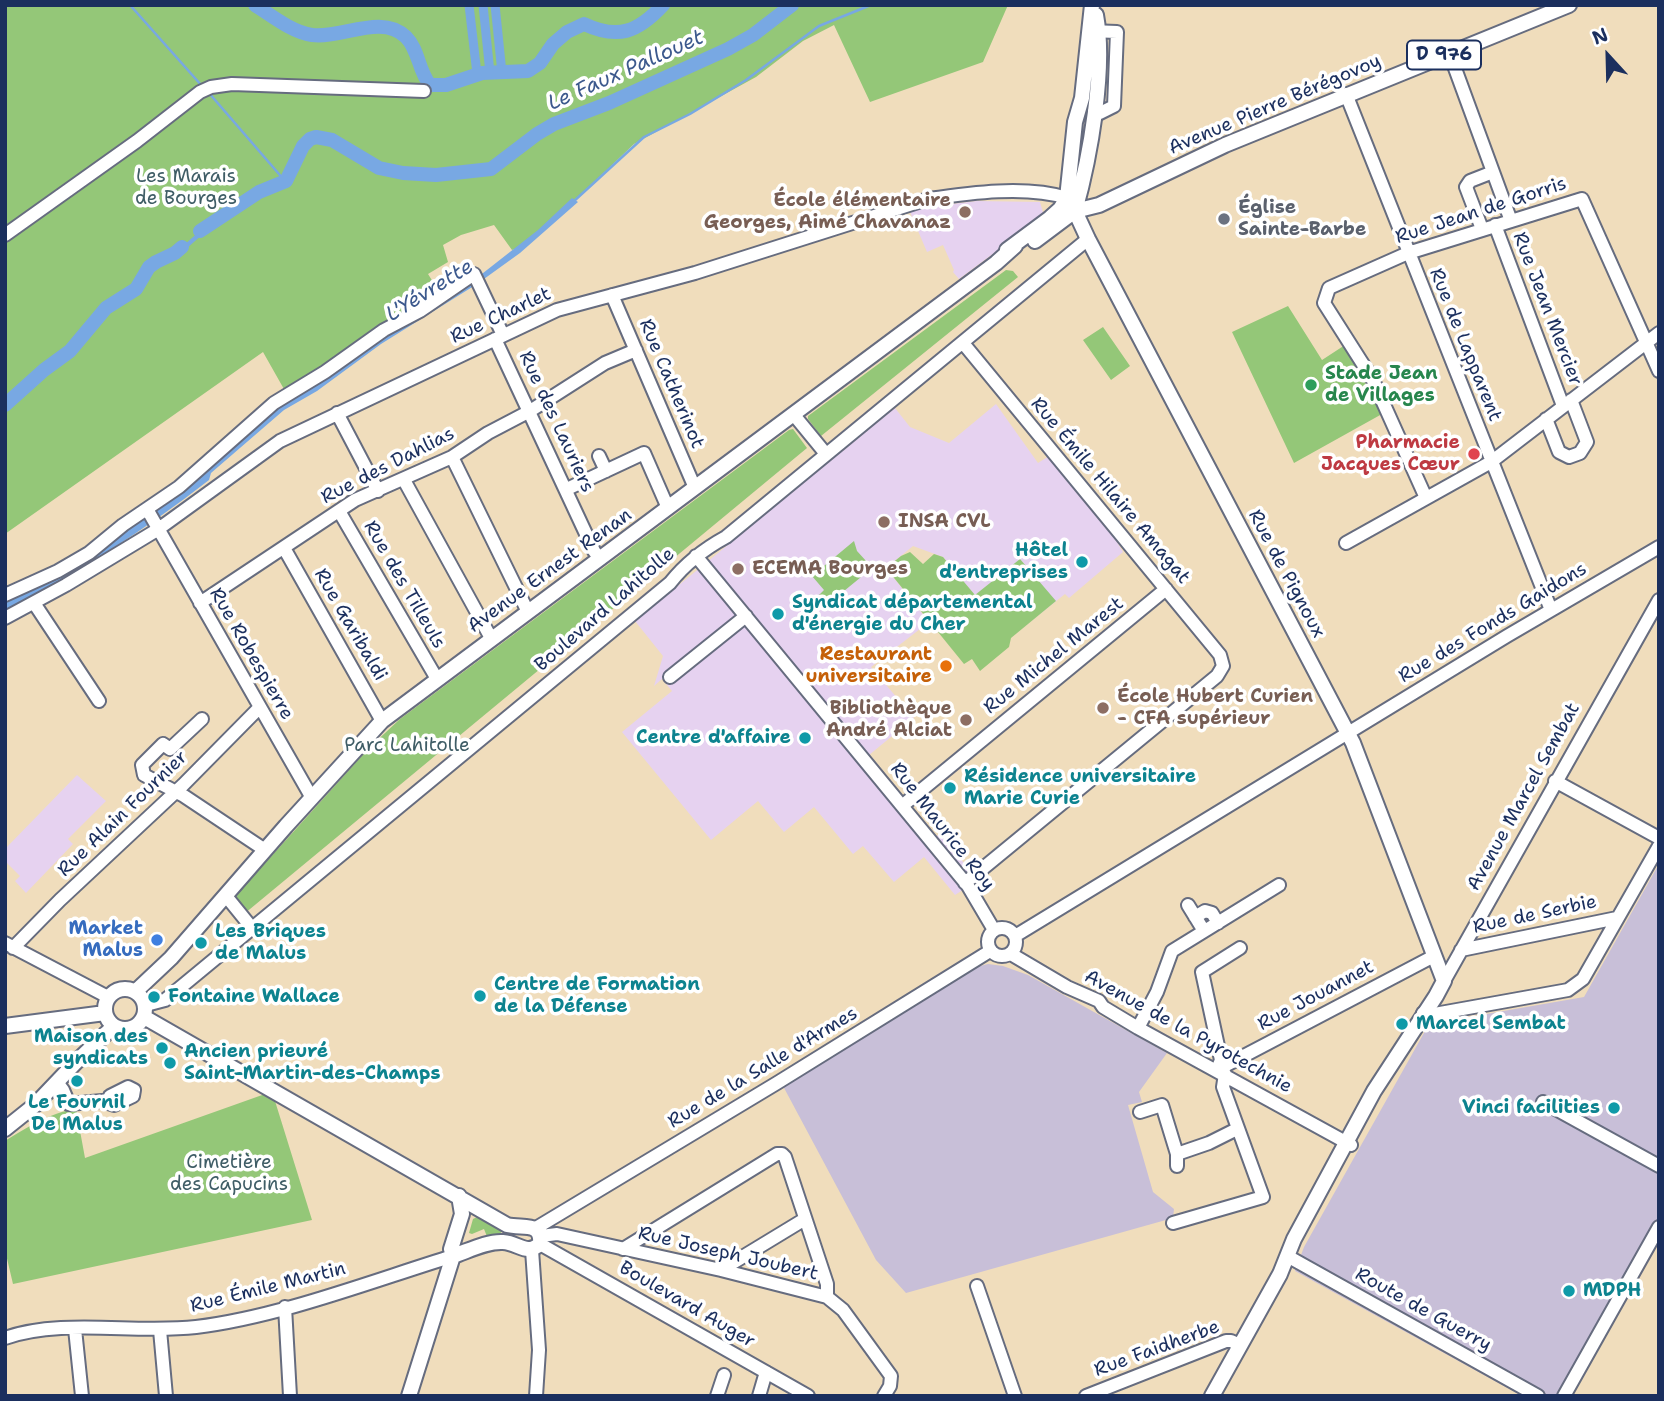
<!DOCTYPE html>
<meta charset="utf-8">
<style>
body{margin:0}
#map{position:relative;width:1664px;height:1401px;overflow:hidden;background:#f0ddbc;font-family:"Shantell Sans",sans-serif}
canvas{display:block}
.frame{position:absolute;inset:0;border:7px solid #1b2f5e;pointer-events:none}
.north{position:absolute;left:1573px;top:21px;width:70px;height:70px;-webkit-text-stroke:5px #fff;paint-order:stroke;rotate:338deg;font-size:19px;font-weight:700;line-height:28px;text-align:center;color:#1b2f5e}
.north::after{content:'';display:block;margin:auto;width:24px;height:32px;background:#1b2f5e;clip-path:polygon(50% 0,100% 100%,50% 72%,0 100%)}
</style>
<div id="map">
<canvas width="1664" height="1401"></canvas>
<div class="frame"></div>
<div class="north">N</div>
</div>
<script>
const context = document.querySelector('canvas').getContext('2d');
context.lineJoin = 'round';
function paint(path, color) { context.fillStyle = color; context.fill(path, 'evenodd'); }
function trace(path, color, width, dash) { context.strokeStyle = color; context.lineWidth = width; context.lineCap = dash ? 'butt' : 'round'; context.setLineDash(dash || []); context.stroke(path); }
function write(font, color, halo, rows, align = 'center') {
  context.font = font + ' "Shantell Sans",sans-serif'; context.lineWidth = 7; context.setLineDash([]); context.textBaseline = 'middle'; context.strokeStyle = halo; context.fillStyle = color; for (const [text, x, y, turn = 0] of rows) {
    context.save(); context.translate(x, y); context.rotate((+turn || 0) * Math.PI / 180); context.textAlign = isNaN(turn) ? turn : align; if (halo) context.strokeText(text, 0, 0); context.fillText(text, 0, 0); context.restore();
  }
}
paint(new Path2D(`
 M 977,201 L 1040,202 L 1044,216 L 959,279 L 953,272 L 954,270 L 943,245 L 927,252 L 910,212 L 926,207 Z
 M 996,404 L 1038,463 L 1049,456 L 1108,527 L 1123,552 L 1069,598 L 1065,594 L 1010,638 L 943,557 L 913,546 L 886,568 L 929,622 L 871,667 L 914,718 L 863,760 L 930,840 L 940,834 L 978,880 L 955,895 L 924,857 L 894,882 L 863,846 L 853,854 L 814,807 L 784,832 L 758,801 L 711,840 L 622,732 L 672,691 L 662,679 L 654,686 L 663,656 L 635,621 L 895,408 L 910,427 L 949,443 Z
 M 77,775 L 106,801 L 68,839 L 73,844 L 26,893 L 15,881 L 20,876 L 7,863 L 5,865 L 5,849 Z`), '#e6d2f0');
paint(new Path2D(`
 M 1659,864 L 1659,1242 L 1653,1238 L 1564,1396 L 1522,1396 L 1295,1271 L 1304,1247 L 1429,1024 L 1584,997 Z
 M 988,964 L 1003,966 L 1028,975 L 1167,1053 L 1139,1092 L 1142,1102 L 1128,1105 L 1153,1192 L 1174,1209 L 1173,1218 L 906,1293 L 876,1260 L 783,1086 L 980,966 Z`), '#c8bfd8');
paint(new Path2D(`
 M 5,5 L 1008,5 L 983,62 L 870,102 L 834,25 L 803,41 L 756,77 L 634,144 L 545,229 L 521,247 L 512,250 L 494,225 L 461,235 L 443,245 L 448,262 L 428,274 L 445,301 L 289,398 L 263,352 L 5,534 Z
 M 1006,270 L 1013,271 L 1018,277 L 821,436 L 808,419 L 808,416 Z
 M 1288,306 L 1322,360 L 1345,345 L 1367,379 L 1365,383 L 1371,387 L 1382,414 L 1294,463 L 1232,332 Z
 M 1103,327 L 1130,366 L 1111,380 L 1083,340 Z
 M 793,429 L 807,448 L 244,914 L 238,906 L 236,897 L 240,891 L 369,748 L 400,719 L 789,430 Z
 M 854,541 L 857,551 L 867,562 L 873,561 L 877,564 L 833,600 L 827,601 L 817,597 L 824,590 L 812,576 Z
 M 910,552 L 923,564 L 934,554 L 943,557 L 975,595 L 1020,559 L 1056,601 L 1011,638 L 1009,647 L 980,671 L 972,659 L 964,664 L 886,568 L 901,556 Z
 M 265,1094 L 275,1101 L 312,1220 L 13,1284 L 5,1250 L 5,1141 C 26,1128 51,1112 76,1109 L 85,1158 Z
 M 481,1215 L 503,1227 L 500,1235 L 488,1239 L 484,1229 L 472,1234 L 469,1233 L 473,1219 Z`), '#94c778');
paint(new Path2D(`
 M 284,179 L 288,184 L 265,194 L 203,234 L 178,256 L 157,265 L 142,290 L 108,311 L 76,352 L 5,409 L 5,404 L 20,394 L 43,370 L 74,349 L 103,309 L 134,291 L 152,264 L 175,253 L 201,230 Z
 M 572,198 L 578,202 L 520,253 L 477,284 L 381,344 L 317,391 L 284,410 L 211,473 L 209,480 C 145,530 77,573 5,611 L 5,598 L 63,572 L 265,415 L 350,357 L 478,277 L 538,230 Z`), '#78a8e3');
trace(new Path2D(`
 M 130,5 L 202,86
 M 209,93 L 285,181
 M 573,202 L 644,137 L 690,114 L 746,80 L 819,26 L 871,5`), '#78a8e3', 2.5);
trace(new Path2D(`
 M 469,5 L 477,74
 M 483,5 L 490,73
 M 495,5 L 502,73`), '#78a8e3', 9);
trace(new Path2D(`
 M 255,5 C 272,16 292,32 312,35 C 341,39 382,13 406,37 C 419,50 418,70 430,85 L 446,85 L 482,73 L 528,71 L 540,63 L 553,44 L 567,32 L 584,24 C 618,40 638,32 663,5
 M 200,231 L 259,192 L 286,181 L 303,146 L 310,139 L 316,137 L 332,140 L 379,168 L 403,173 L 436,175 L 491,169 L 537,134 L 554,124 L 609,103 L 728,49 L 753,35 L 792,5
 M 5,405 L 44,370 L 70,351 L 106,308 L 136,289 L 149,267 L 156,262 L 175,253 L 182,247`), '#78a8e3', 14);
const minor = new Path2D(`
 M 1090,31 L 1117,32 L 1114,106 L 1100,113 L 1094,112
 M 1449,52 L 1511,221
 M 1346,94 L 1551,610
 M 1495,225 L 1563,406
 M 1482,229 L 1466,187 L 1470,181 L 1493,172
 M 5,235 L 137,141 L 200,92 L 211,87 L 232,84 L 424,91
 M 612,295 L 695,488
 M 495,339 L 594,551 L 600,559
 M 963,343 L 1220,655 L 1223,666 L 1217,676 L 965,883
 M 337,413 L 378,491
 M 794,415 L 826,454
 M 1546,419 L 1559,452 L 1569,457 L 1580,453 L 1587,442 L 1571,400
 M 599,456 L 606,471
 M 452,457 L 528,612
 M 404,480 L 491,638
 M 567,489 L 644,453 L 668,508
 M 1426,498 L 1373,380 L 1324,303 L 1329,288 L 1408,253 L 1582,199 L 1659,371
 M 147,509 L 312,798
 M 339,511 L 437,679
 M 1346,543 L 1491,462 L 1659,333
 M 284,548 L 382,721
 M 696,556 L 968,886 L 994,930
 M 5,595 L 58,571 L 89,553 L 123,525 L 179,487 L 274,403 L 325,372 L 384,330 L 420,311 L 474,274 L 503,335
 M 34,603 L 99,701
 M 200,603 L 355,500 L 452,457 L 488,433 L 530,411 L 605,363 L 636,350
 M 5,618 L 66,585 L 157,530 L 280,441 L 557,310 L 695,273 L 928,199 C 970,193 1026,185 1067,198
 M 670,677 L 746,616
 M 202,719 L 170,749 L 163,744 L 142,765 L 144,775 L 184,796 L 265,850
 M 1555,781 L 1659,838
 M 902,806 L 1166,589
 M 226,896 L 252,928
 M 1188,905 L 1204,931
 M 1195,917 L 1205,911 L 1212,913 L 1218,923
 M988 942a14 14 0 1 1 28 0a14 14 0 1 1-28 0Z
 M 1015,936 L 1507,636 L 1659,547
 M 5,943 L 108,997
 M 13,948 L 60,900 L 183,785 L 259,708
 M 1461,950 L 1617,918
 M 1011,954 L 1067,987 L 1099,1001 L 1103,1007 L 1138,1028 L 1351,1145
 M 1444,981 L 1659,600
 M 146,1005 L 165,1000 L 170,996 L 670,583 C 685,564 704,549 726,537 L 1088,239
 M 1423,1013 L 1429,1015 L 1568,990 L 1583,979 L 1659,846
 M 1138,1028 L 1157,992 L 1172,951 L 1279,885
 M 1217,1070 L 1434,956
 M 1217,1070 L 1221,1060 L 1202,972 L 1240,948
 M 57,1082 L 63,1090 L 69,1104 L 102,1101 L 114,1105 L 133,1096 L 134,1090 L 128,1087 L 110,1096 L 108,1103
 M 1543,1102 L 1659,1166
 M 1140,1112 L 1162,1105 L 1177,1154
 M 1177,1166 L 1177,1154 L 1209,1143 L 1237,1129
 M 1173,1223 L 1263,1197 L 1223,1087 L 1225,1074
 M 536,1228 L 777,1083 L 990,951
 M 541,1236 L 557,1234 L 721,1270 L 827,1297 L 843,1310 L 891,1376 L 890,1386 L 884,1396
 M 540,1244 L 808,1396
 M 623,1249 L 777,1154 L 782,1154 L 785,1157 L 827,1284 L 827,1297
 M 532,1250 L 539,1350 L 536,1396
 M 1289,1257 L 1538,1396
 M 721,1270 L 805,1219
 M 977,1286 L 1015,1396
 M 285,1307 L 290,1396
 M 75,1329 L 82,1396
 M 160,1330 L 166,1396
 M 5,1338 C 62,1318 135,1334 196,1327 C 279,1317 372,1281 453,1256
 M 717,1396 L 724,1375
 M 759,1396 L 766,1372
 M 1086,1396 L 1226,1341 L 1231,1341 L 1240,1345
 M 1564,1396 L 1659,1227`);
const major = new Path2D(`
 M 1067,198 L 1075,211 L 1088,239 L 1353,743 L 1444,981 L 1436,996 L 1374,1091 L 1294,1239 L 1280,1274 L 1212,1396
 M 1060,209 L 1075,211 L 1099,205 L 1225,145 L 1569,5
 M 1075,211 C 1090,157 1106,69 1096,15
 M 1035,241 L 1075,211
 M 1007,250 L 1050,218 L 1060,209 L 1067,198 L 1075,122 L 1082,98 L 1092,5
 M105 1009a20 20 0 1 1 40 0a20 20 0 1 1-40 0Z
 M 136,991 L 171,958 L 286,826 L 382,721 L 996,263 L 1015,246
 M 144,1017 L 507,1225 C 523,1229 542,1221 540,1244 C 526,1256 519,1243 503,1242 C 487,1241 468,1251 453,1256
 M 5,1026 L 105,1013
 M 5,1129 L 35,1105 L 75,1063 L 114,1026
 M 409,1396 L 453,1256 L 451,1249 L 462,1214 L 459,1196`);
trace(minor, '#666c7f', 16);
trace(major, '#666c7f', 18);
trace(minor, '#fff', 12);
trace(major, '#fff', 14);
for (const [x, y, r, color] of [
 [965,212,7,"#8d6e63"],
 [1224,219,7,"#6b7280"],
 [1311,385,7,"#2e9e5b"],
 [1474,454,7,"#e0444e"],
 [884,522,7,"#8d6e63"],
 [1082,562,7,"#0f9aa8"],
 [738,569,7,"#8d6e63"],
 [778,614,7,"#0f9aa8"],
 [946,666,7,"#e8710a"],
 [1103,708,7,"#8d6e63"],
 [966,720,7,"#8d6e63"],
 [805,738,7,"#0f9aa8"],
 [950,788,7,"#0f9aa8"],
 [157,940,7,"#3f7fe0"],
 [201,943,7,"#0f9aa8"],
 [480,996,7,"#0f9aa8"],
 [154,997,7,"#0f9aa8"],
 [1402,1024,7,"#0f9aa8"],
 [162,1048,7,"#0f9aa8"],
 [170,1063,7,"#0f9aa8"],
 [77,1081,7,"#0f9aa8"],
 [1614,1108,7,"#0f9aa8"],
 [1569,1291,7,"#0f9aa8"]
]) { const dot = new Path2D(); dot.arc(x, y, r, 0, 2 * Math.PI); context.fillStyle = color; context.fill(dot); trace(dot, '#fff', 2.5); }
for (const [x, y, w] of [
 [1444,55,74]
]) { const box = new Path2D(); box.roundRect(x - w / 2, y - 14.5, w, 29, 5); context.fillStyle = '#fff'; context.fill(box); trace(box, '#1b2f5e', 2); }
write('bold 18px', '#1b2f5e', null, [
 ["D 976",1444,55]
]);
write('19px', '#1b2f5e', '#fff', [
 ["Avenue Pierre Bérégovoy",1275,105,-23],
 ["Rue Jean de Gorris",1481,211,-18],
 ["Rue Jean Mercier",1547,309,69],
 ["Rue Charlet",501,316,-25],
 ["Rue de Lapparent",1465,345,68],
 ["Rue Catherinot",671,384,67],
 ["Rue des Lauriers",556,422,65],
 ["Rue des Dahlias",388,466,-27],
 ["Rue Émile Hilaire Amagat",1110,491,50],
 ["Avenue Ernest Renan",550,571,-36],
 ["Rue de Pignoux",1286,574,62],
 ["Rue des Tilleuls",404,585,60],
 ["Boulevard Lahitolle",605,610,-41],
 ["Rue des Fonds Gaidons",1493,623,-31],
 ["Rue Garibaldi",350,625,60],
 ["Rue Robespierre",251,654,60],
 ["Rue Michel Marest",1054,656,-39],
 ["Avenue Marcel Sembat",1524,797,-61],
 ["Rue Alain Fournier",123,814,-44],
 ["Rue Maurice Roy",942,827,52],
 ["Rue de Serbie",1535,915,-12],
 ["Rue Jouannet",1316,996,-28],
 ["Avenue de la Pyrotechnie",1188,1032,29],
 ["Rue de la Salle d'Armes",763,1068,-31],
 ["Rue Joseph Joubert",728,1254,13],
 ["Rue Émile Martin",268,1288,-14],
 ["Boulevard Auger",687,1305,30],
 ["Route de Guerry",1423,1310,29],
 ["Rue Faidherbe",1157,1349,-20]
]);
write('19px', '#3f5d66', '#fff', [
 ["Les Marais",186,177],
 ["de Bourges",186,199],
 ["Parc Lahitolle",407,746],
 ["Cimetière",229,1163],
 ["des Capucins",229,1185]
]);
write('bold 19px', '#785e54', '#fff', [
 ["École élémentaire",951,201,"right"],
 ["Georges, Aimé Chavanaz",951,223,"right"],
 ["INSA CVL",898,522],
 ["ECEMA Bourges",752,569],
 ["École Hubert Curien",1117,697],
 ["- CFA supérieur",1117,719],
 ["Bibliothèque",952,709,"right"],
 ["André Alciat",952,731,"right"]
], 'left');
write('bold 19px', '#5b616d', '#fff', [
 ["Église",1238,208],
 ["Sainte-Barbe",1238,230]
], 'left');
write('bold 19px', '#27864d', '#fff', [
 ["Stade Jean",1325,374],
 ["de Villages",1325,396]
], 'left');
write('bold 19px', '#be3a42', '#fff', [
 ["Pharmacie",1460,443],
 ["Jacques Cœur",1460,465]
], 'right');
write('bold 19px', '#0d838f', '#fff', [
 ["Hôtel",1068,551,"right"],
 ["d'entreprises",1068,573,"right"],
 ["Syndicat départemental",792,603],
 ["d'énergie du Cher",792,625],
 ["Centre d'affaire",791,738,"right"],
 ["Résidence universitaire",964,777],
 ["Marie Curie",964,799],
 ["Les Briques",215,932],
 ["de Malus",215,954],
 ["Centre de Formation",494,985],
 ["de la Défense",494,1007],
 ["Fontaine Wallace",168,997],
 ["Marcel Sembat",1416,1024],
 ["Maison des",148,1037,"right"],
 ["syndicats",148,1059,"right"],
 ["Ancien prieuré",184,1052],
 ["Saint-Martin-des-Champs",184,1074],
 ["Le Fournil",77,1103,"center"],
 ["De Malus",77,1125,"center"],
 ["Vinci facilities",1600,1108,"right"],
 ["MDPH",1583,1291]
], 'left');
write('bold 19px', '#c56008', '#fff', [
 ["Restaurant",932,655],
 ["universitaire",932,677]
], 'right');
write('bold 19px', '#366cbe', '#fff', [
 ["Market",143,929],
 ["Malus",143,951]
], 'right');
write('italic 21px', '#3c598d', '#fff', [
 ["Le Faux Pallouet",626,71,-24],
 ["L'Yévrette",430,291,-32]
]);
</script>
